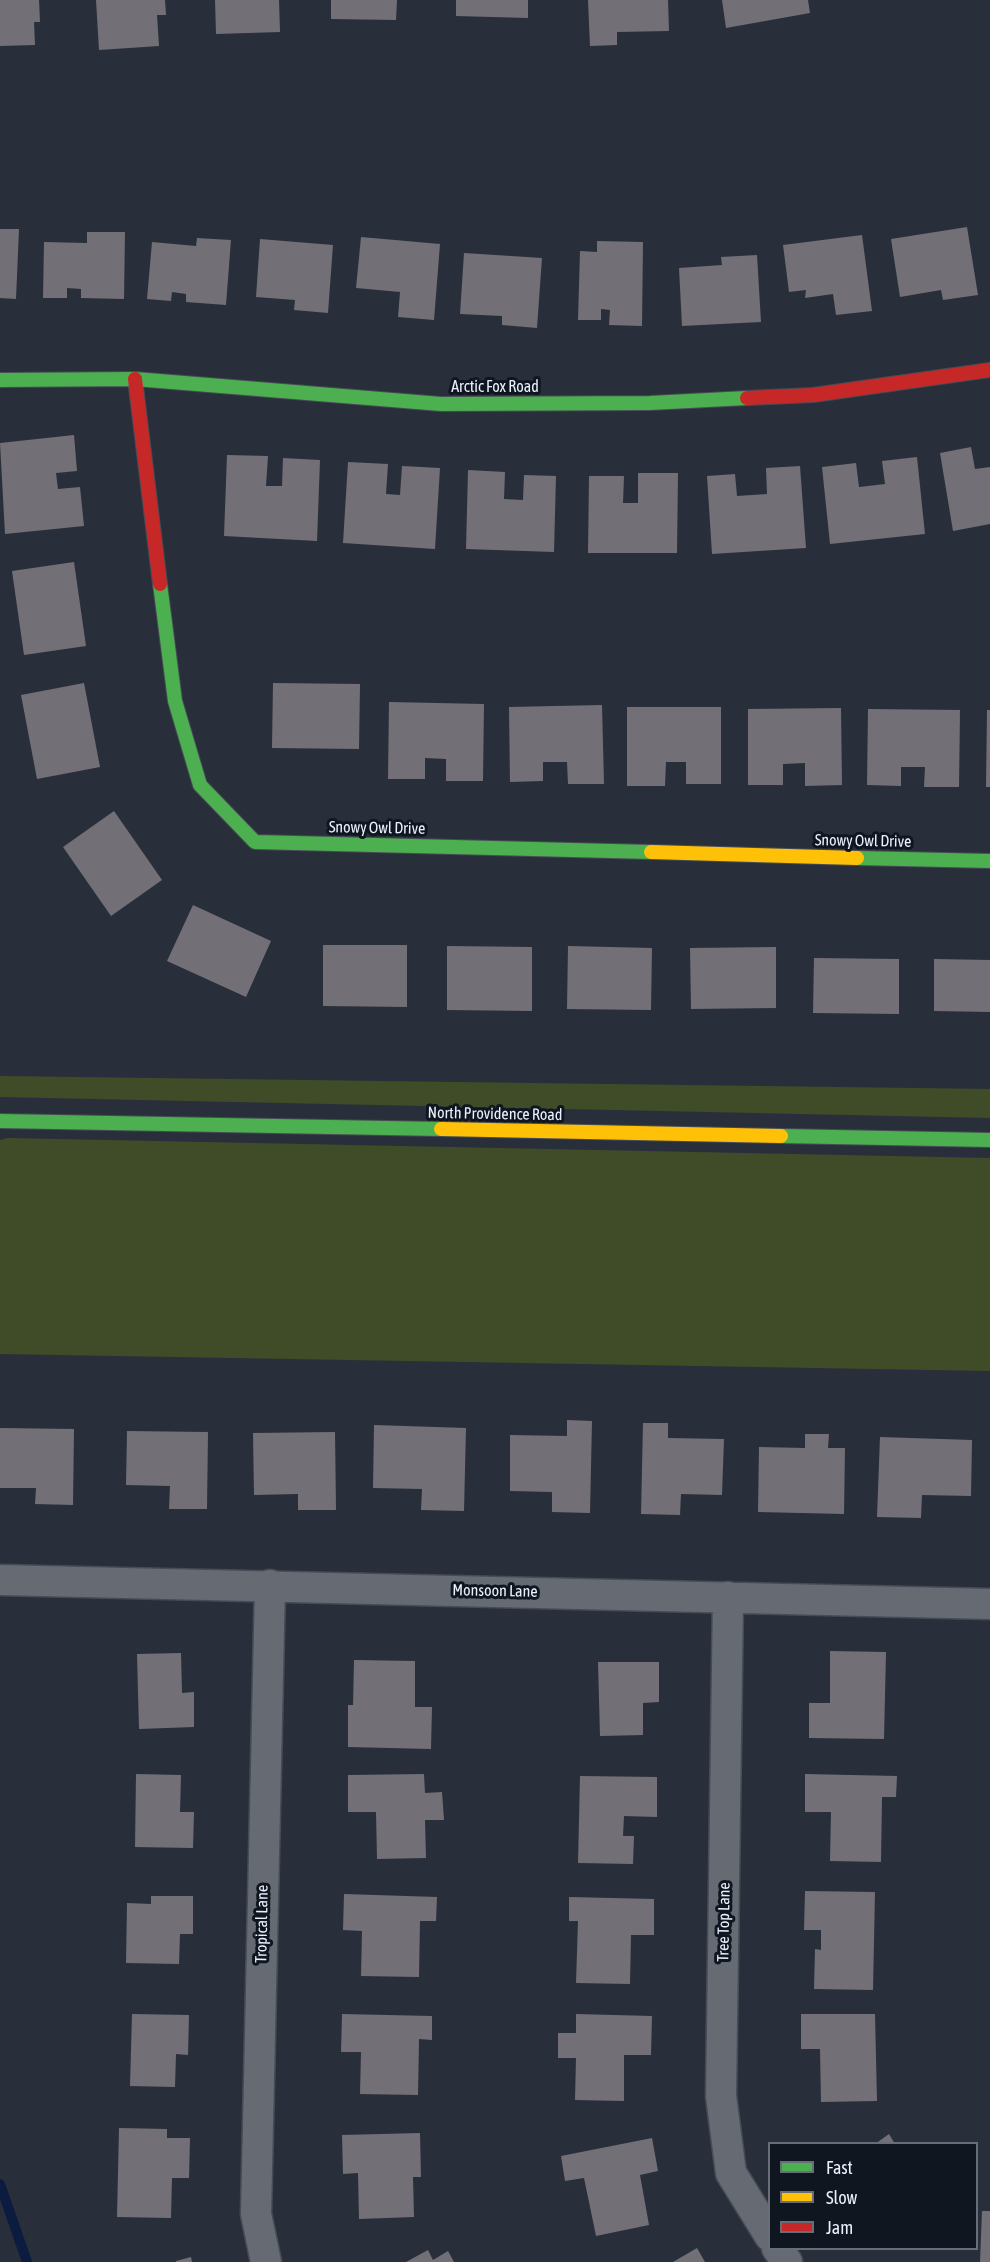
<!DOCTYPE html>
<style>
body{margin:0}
#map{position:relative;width:990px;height:2262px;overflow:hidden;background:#292f3a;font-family:"Asap Condensed",sans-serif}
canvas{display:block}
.legend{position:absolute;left:768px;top:2142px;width:210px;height:108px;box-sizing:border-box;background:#10161f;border:2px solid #676e79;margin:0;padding:8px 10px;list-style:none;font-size:18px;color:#e9f1ff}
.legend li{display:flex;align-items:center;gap:12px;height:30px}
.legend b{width:30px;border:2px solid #676e79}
</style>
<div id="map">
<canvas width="990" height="2262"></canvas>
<ul class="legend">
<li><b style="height:8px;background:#4caf50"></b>Fast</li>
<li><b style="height:8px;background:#ffc107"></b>Slow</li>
<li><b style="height:8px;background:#c62828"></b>Jam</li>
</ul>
</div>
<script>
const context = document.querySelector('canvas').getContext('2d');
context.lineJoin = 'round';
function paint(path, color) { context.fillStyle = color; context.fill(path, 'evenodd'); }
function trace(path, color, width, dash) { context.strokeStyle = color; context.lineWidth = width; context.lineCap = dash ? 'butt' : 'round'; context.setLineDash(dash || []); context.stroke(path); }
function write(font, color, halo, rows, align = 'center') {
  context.font = font + ' "Asap Condensed",sans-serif'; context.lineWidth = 6; context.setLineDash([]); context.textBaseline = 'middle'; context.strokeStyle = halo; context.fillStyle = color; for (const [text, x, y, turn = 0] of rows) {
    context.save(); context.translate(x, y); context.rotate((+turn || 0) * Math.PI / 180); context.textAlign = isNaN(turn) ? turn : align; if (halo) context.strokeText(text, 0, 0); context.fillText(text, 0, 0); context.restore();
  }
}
paint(new Path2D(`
 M 0,1076 L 990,1089 L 990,1118 L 0,1097 Z
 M 8,1138 L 990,1158 L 990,1371 L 0,1354 L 0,1140 Z`), '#404c27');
trace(new Path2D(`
 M 0,2184 L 27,2262`), '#0c1b40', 10);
paint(new Path2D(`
 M 0,0 L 39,0 L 40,22 L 34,22 L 35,45 L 0,46 Z
 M 96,0 L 165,0 L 166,15 L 157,15 L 159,46 L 99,50 Z
 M 215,0 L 279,0 L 280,32 L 216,34 Z
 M 331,0 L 397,0 L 396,20 L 331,19 Z
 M 456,0 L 528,0 L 528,18 L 456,16 Z
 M 588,0 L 668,0 L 669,31 L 617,32 L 617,45 L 590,46 Z
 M 722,0 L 808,0 L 810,13 L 726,28 Z
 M 967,227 L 978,295 L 943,300 L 941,290 L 900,297 L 891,239 Z
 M 0,229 L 19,229 L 16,299 L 0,298 Z
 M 87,232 L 125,232 L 124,299 L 81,298 L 81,289 L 67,288 L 67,298 L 43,298 L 44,242 L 87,243 Z
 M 862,235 L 872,311 L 836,315 L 833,294 L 805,298 L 806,290 L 789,292 L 783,245 Z
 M 361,237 L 440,244 L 434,320 L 398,317 L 400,292 L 356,288 Z
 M 197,238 L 231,240 L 226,305 L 186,302 L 186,294 L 172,292 L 171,301 L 147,299 L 152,242 L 196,246 Z
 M 260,239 L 333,245 L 328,313 L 294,310 L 295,300 L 256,297 Z
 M 597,241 L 643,242 L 642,326 L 609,325 L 610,310 L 601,309 L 601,320 L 578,320 L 580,251 L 597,252 Z
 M 464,253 L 542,258 L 537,328 L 502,325 L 502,316 L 460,314 Z
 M 757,255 L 761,322 L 682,326 L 679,268 L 722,265 L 721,257 Z
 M 74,435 L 77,471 L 56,473 L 58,489 L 80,487 L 84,526 L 5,534 L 0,443 Z
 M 971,447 L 975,469 L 990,467 L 990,524 L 953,531 L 940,453 Z
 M 227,455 L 268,456 L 266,486 L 282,486 L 283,458 L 320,460 L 317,541 L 224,536 Z
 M 917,457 L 925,534 L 830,544 L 822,467 L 856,463 L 859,487 L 885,484 L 882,461 Z
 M 348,462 L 388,464 L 386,494 L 400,495 L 402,466 L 440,468 L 435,549 L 343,543 Z
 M 800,466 L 806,548 L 712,554 L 707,476 L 735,474 L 737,496 L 767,494 L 766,468 Z
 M 468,470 L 505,472 L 504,499 L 523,500 L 524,475 L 556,476 L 554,552 L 466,549 Z
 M 638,473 L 678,473 L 677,553 L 588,553 L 589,476 L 624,476 L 623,503 L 638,503 Z
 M 74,562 L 86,646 L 24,655 L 12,571 Z
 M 84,683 L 100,767 L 37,779 L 21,695 Z
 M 273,683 L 360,684 L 359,749 L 272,748 Z
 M 389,702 L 484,704 L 483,781 L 446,781 L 446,759 L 425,758 L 425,779 L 388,779 Z
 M 602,705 L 604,784 L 568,784 L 567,762 L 543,762 L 543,781 L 510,782 L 509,707 Z
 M 627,707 L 721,707 L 721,784 L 686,784 L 686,762 L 666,762 L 665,786 L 627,786 Z
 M 841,708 L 842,785 L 805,786 L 805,763 L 783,764 L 783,785 L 748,785 L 748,709 Z
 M 868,709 L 960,710 L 959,787 L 924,787 L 925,767 L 901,767 L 901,786 L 867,785 Z
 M 987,710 L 990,710 L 990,787 L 986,787 Z
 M 114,811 L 162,880 L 111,916 L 63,847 Z
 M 193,905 L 271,941 L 246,997 L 167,961 Z
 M 323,945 L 407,945 L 407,1007 L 323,1006 Z
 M 447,946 L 532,947 L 532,1011 L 447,1010 Z
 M 568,946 L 652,948 L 651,1010 L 567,1009 Z
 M 776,947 L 776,1008 L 691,1009 L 690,948 Z
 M 814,958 L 899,959 L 899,1014 L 813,1013 Z
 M 934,959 L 990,960 L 990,1012 L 934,1011 Z
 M 567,1420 L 592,1421 L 590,1513 L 552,1512 L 552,1492 L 510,1491 L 510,1435 L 567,1436 Z
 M 643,1423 L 668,1423 L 668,1438 L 724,1439 L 722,1495 L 681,1494 L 680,1515 L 641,1514 Z
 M 374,1425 L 466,1428 L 464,1511 L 421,1510 L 422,1489 L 373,1488 Z
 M 0,1428 L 74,1429 L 73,1505 L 35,1504 L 36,1488 L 0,1488 Z
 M 127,1431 L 208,1432 L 207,1509 L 169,1509 L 170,1486 L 126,1485 Z
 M 335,1432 L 336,1510 L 298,1510 L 298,1494 L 254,1495 L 253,1433 Z
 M 805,1434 L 829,1434 L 828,1448 L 845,1448 L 844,1514 L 758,1512 L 759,1447 L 805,1448 Z
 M 880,1437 L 972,1440 L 971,1496 L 922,1495 L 921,1518 L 877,1517 Z
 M 830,1651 L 886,1652 L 884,1739 L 809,1738 L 809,1703 L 830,1703 Z
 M 181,1653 L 182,1693 L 194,1692 L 194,1727 L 139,1729 L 137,1654 Z
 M 354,1660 L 415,1661 L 415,1707 L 432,1707 L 431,1749 L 348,1747 L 348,1705 L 353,1705 Z
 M 598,1662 L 659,1662 L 659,1702 L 643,1703 L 643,1735 L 600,1736 Z
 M 136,1774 L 181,1775 L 180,1812 L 194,1812 L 193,1848 L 135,1847 Z
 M 424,1774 L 425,1793 L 442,1792 L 444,1820 L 425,1820 L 426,1858 L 377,1859 L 376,1812 L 348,1812 L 348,1775 Z
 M 805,1774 L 897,1776 L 896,1797 L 882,1797 L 881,1862 L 830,1861 L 831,1812 L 805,1812 Z
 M 580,1776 L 657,1777 L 657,1817 L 624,1816 L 623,1836 L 634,1836 L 633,1864 L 578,1863 Z
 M 805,1891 L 875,1892 L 873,1990 L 814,1989 L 815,1949 L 821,1950 L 821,1930 L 804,1930 Z
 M 344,1894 L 437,1897 L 436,1921 L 420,1921 L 419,1977 L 361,1976 L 362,1931 L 343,1930 Z
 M 151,1896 L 193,1896 L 193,1934 L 180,1934 L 179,1964 L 126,1963 L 127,1903 L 151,1904 Z
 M 569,1897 L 654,1899 L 654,1935 L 631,1935 L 630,1984 L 576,1983 L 578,1921 L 569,1921 Z
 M 132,2014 L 189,2015 L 188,2055 L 176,2054 L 175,2087 L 130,2086 Z
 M 342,2014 L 432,2016 L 432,2040 L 419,2039 L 418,2095 L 360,2094 L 361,2052 L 341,2052 Z
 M 576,2014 L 652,2016 L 651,2055 L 624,2055 L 624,2101 L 575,2100 L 576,2058 L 558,2058 L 558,2033 L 576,2033 Z
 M 801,2014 L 875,2014 L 877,2101 L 821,2102 L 820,2049 L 801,2049 Z
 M 119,2128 L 167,2129 L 167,2138 L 190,2138 L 189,2178 L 172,2178 L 171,2218 L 117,2217 Z
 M 420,2133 L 421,2177 L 413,2177 L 414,2217 L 359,2219 L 358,2173 L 343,2174 L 342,2135 Z
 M 889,2134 L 895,2144 L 875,2144 Z
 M 652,2138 L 658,2171 L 640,2175 L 649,2225 L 596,2236 L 584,2178 L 565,2181 L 561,2156 Z
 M 982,2211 L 990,2211 L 990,2262 L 980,2262 Z
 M 697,2248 L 705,2262 L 673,2262 Z
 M 428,2250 L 433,2260 L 448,2251 L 454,2262 L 406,2262 Z
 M 191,2257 L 192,2262 L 176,2262 L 176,2261 Z`), '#736f77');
const street = new Path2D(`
 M 0,1580 L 990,1604
 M 728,1597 L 721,2096 L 731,2173 L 770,2236
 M 777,2248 L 787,2262
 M 266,2262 L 256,2214 L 270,1585`);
const fast = new Path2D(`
 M 0,380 L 135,379 L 441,404 L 650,403 L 747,398
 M 160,584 L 175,701 L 200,785 L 255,842 L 651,852
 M 857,858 L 990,861
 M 0,1121 L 441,1129
 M 781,1136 L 990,1140`);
const slow = new Path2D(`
 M 651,852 L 857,858
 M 441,1129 L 781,1136`);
const jam = new Path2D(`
 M 135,379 L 160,584
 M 747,398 L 813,395 L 990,370`);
trace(street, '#464b55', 33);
trace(fast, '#464b55', 16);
trace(slow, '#464b55', 16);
trace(jam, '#464b55', 16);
trace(street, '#656a73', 30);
trace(fast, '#4caf50', 14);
trace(slow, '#ffc107', 14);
trace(jam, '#c62828', 14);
write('16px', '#e9f1ff', '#10161f', [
 ["Arctic Fox Road",495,387],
 ["Snowy Owl Drive",377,828,1],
 ["Snowy Owl Drive",863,841,1],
 ["North Providence Road",495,1114,1],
 ["Monsoon Lane",495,1591,1],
 ["Tree Top Lane",724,1922,-89],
 ["Tropical Lane",262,1924,-89]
]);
</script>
